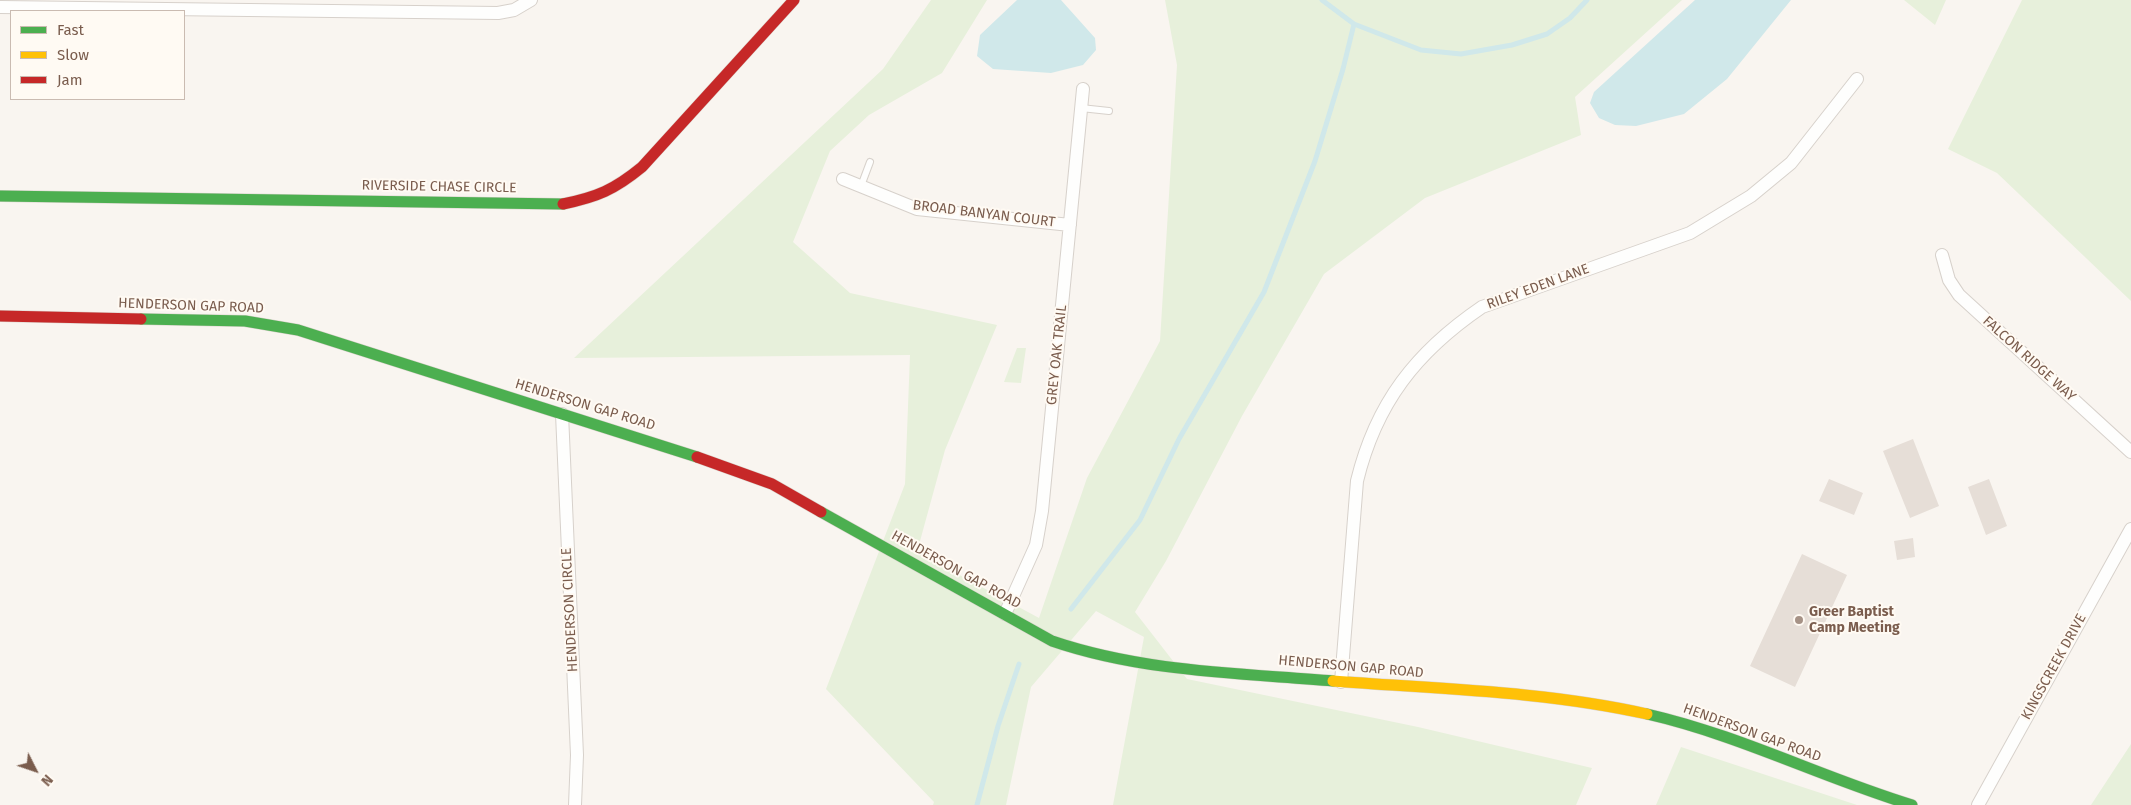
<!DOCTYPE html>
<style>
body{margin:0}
#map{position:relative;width:2131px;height:805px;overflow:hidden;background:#f9f5f0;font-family:"Fira Sans",sans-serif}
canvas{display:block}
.legend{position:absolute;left:10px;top:10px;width:175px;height:90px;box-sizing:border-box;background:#fffaf3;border:1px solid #cabbb1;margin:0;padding:6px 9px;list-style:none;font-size:15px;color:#7a5c4d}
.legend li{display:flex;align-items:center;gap:10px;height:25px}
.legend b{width:25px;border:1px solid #cabbb1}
.north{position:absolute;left:10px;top:745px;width:50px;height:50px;-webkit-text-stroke:4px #fffaf3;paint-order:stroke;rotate:131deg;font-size:14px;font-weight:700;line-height:20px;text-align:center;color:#7a5c4d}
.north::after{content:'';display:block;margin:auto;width:18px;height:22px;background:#7a5c4d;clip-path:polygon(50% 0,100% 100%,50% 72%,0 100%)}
</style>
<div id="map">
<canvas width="2131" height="805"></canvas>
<ul class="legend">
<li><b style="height:6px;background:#4caf50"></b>Fast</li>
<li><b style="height:6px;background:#ffc107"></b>Slow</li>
<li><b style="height:6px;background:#c62828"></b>Jam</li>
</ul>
<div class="north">N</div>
</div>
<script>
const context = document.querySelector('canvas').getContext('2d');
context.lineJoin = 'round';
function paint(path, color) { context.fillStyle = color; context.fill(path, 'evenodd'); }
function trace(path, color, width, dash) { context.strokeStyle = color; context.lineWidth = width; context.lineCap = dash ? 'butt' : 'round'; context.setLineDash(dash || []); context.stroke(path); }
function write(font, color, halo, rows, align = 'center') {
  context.font = font + ' "Fira Sans",sans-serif'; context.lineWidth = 4; context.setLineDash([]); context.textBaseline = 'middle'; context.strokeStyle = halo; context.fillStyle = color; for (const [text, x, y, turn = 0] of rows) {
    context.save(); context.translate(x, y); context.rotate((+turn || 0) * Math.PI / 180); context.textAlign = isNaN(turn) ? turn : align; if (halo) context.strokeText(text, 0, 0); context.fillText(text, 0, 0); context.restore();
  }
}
paint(new Path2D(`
 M 931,0 L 987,0 L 942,73 L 869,115 L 830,151 L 793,242 L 850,293 L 997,325 L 945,450 L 917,552 L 1039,618 L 1087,478 L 1160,341 L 1177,65 L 1165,0 L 1682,0 L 1575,97 L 1581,135 L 1425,198 L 1324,274 L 1242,416 L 1166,561 L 1135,612 L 1187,679 L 1418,727 L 1592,768 L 1576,805 L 1113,805 L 1144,637 L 1096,611 L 1031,687 L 1006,805 L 933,805 L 934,802 L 826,689 L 905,484 L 910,355 L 574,358 L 883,69 Z
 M 1904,0 L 1946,0 L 1935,25 Z
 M 2022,0 L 2131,0 L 2131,301 L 1997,173 L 1948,149 Z
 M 1017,348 L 1026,348 L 1021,383 L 1004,382 Z
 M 2131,744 L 2131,805 L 2091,805 Z
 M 1681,747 L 1857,805 L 1656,805 Z`), '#e7f0db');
paint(new Path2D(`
 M 1017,0 L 1061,0 L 1095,38 L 1096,50 L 1083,65 L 1051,73 L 993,69 L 977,56 L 980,35 Z
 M 1695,0 L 1791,0 L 1727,79 L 1684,114 L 1636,126 L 1615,125 L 1599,118 L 1590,103 L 1594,92 Z`), '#d0e8ea');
trace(new Path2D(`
 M 1322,0 L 1354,24 L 1421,50 L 1461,54 L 1512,45 L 1547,34 L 1570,18 L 1587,0
 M 1071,609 L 1140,520 L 1179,439 L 1264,292 L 1315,161 L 1343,69 L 1354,24
 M 977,805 L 998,726 L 1019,664`), '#d0e8ea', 5);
paint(new Path2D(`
 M 1913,439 L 1939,506 L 1910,518 L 1883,451 Z
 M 1829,479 L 1863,493 L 1854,515 L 1819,501 Z
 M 1989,479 L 2007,526 L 1986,535 L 1968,487 Z
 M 1913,538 L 1915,557 L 1897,560 L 1894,541 Z
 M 1802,554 L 1847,575 L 1795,687 L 1750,666 Z`), '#e6ded7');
const lane = new Path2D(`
 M 1081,108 L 1109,111
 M 861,186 L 870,162`);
const street = new Path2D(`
 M 0,7 L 498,13 L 514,10 L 531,0
 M 843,179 L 917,209 L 1070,225
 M 1942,255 L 1949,280 L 1959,295 L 2131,452
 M 562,414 L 577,755 L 575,805
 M 1005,614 L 1036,545 L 1042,511 L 1083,89
 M 1341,682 L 1357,481 C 1376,403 1416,352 1482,307 L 1690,233 L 1751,196 L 1791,163 L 1857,79
 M 1978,805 L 2131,529`);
const fast = new Path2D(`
 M 0,196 L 563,204
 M 141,319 L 245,321 L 298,330 L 697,457
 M 821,512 L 1052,641 C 1143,672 1238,673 1333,681
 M 1647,714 C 1739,735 1823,778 1912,805`);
const slow = new Path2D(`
 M 1333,681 C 1437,689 1545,691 1647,714`);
const jam = new Path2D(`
 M 563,204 C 597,197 614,190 642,167 L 794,0
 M 0,316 L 141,319
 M 697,457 L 772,484 L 821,512`);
trace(lane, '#d7d1cb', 8);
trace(street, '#d7d1cb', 14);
trace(fast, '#d9d2cb', 12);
trace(slow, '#d9d2cb', 12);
trace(jam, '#d9d2cb', 12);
trace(lane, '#fefefd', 6);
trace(street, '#fefefd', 12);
trace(fast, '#4caf50', 11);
trace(slow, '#ffc107', 11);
trace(jam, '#c62828', 11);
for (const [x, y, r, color] of [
 [1799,620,5,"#a69286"]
]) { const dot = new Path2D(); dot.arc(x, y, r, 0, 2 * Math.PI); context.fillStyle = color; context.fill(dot); trace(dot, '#fffaf3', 2); }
write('14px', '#7a5c4d', '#fffaf3', [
 ["RIVERSIDE CHASE CIRCLE",439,187,1],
 ["BROAD BANYAN COURT",984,214,7],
 ["RILEY EDEN LANE",1538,287,-20],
 ["HENDERSON GAP ROAD",191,306,2],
 ["GREY OAK TRAIL",1057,355,-84],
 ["FALCON RIDGE WAY",2029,359,42],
 ["HENDERSON GAP ROAD",585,405,17],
 ["HENDERSON GAP ROAD",956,570,29],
 ["HENDERSON CIRCLE",570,610,-93],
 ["HENDERSON GAP ROAD",1351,667,5],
 ["KINGSCREEK DRIVE",2054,667,-61],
 ["HENDERSON GAP ROAD",1752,733,20]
]);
write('bold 14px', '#7a5c4d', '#fffaf3', [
 ["Greer Baptist",1809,612],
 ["Camp Meeting",1809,628]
], 'left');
</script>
